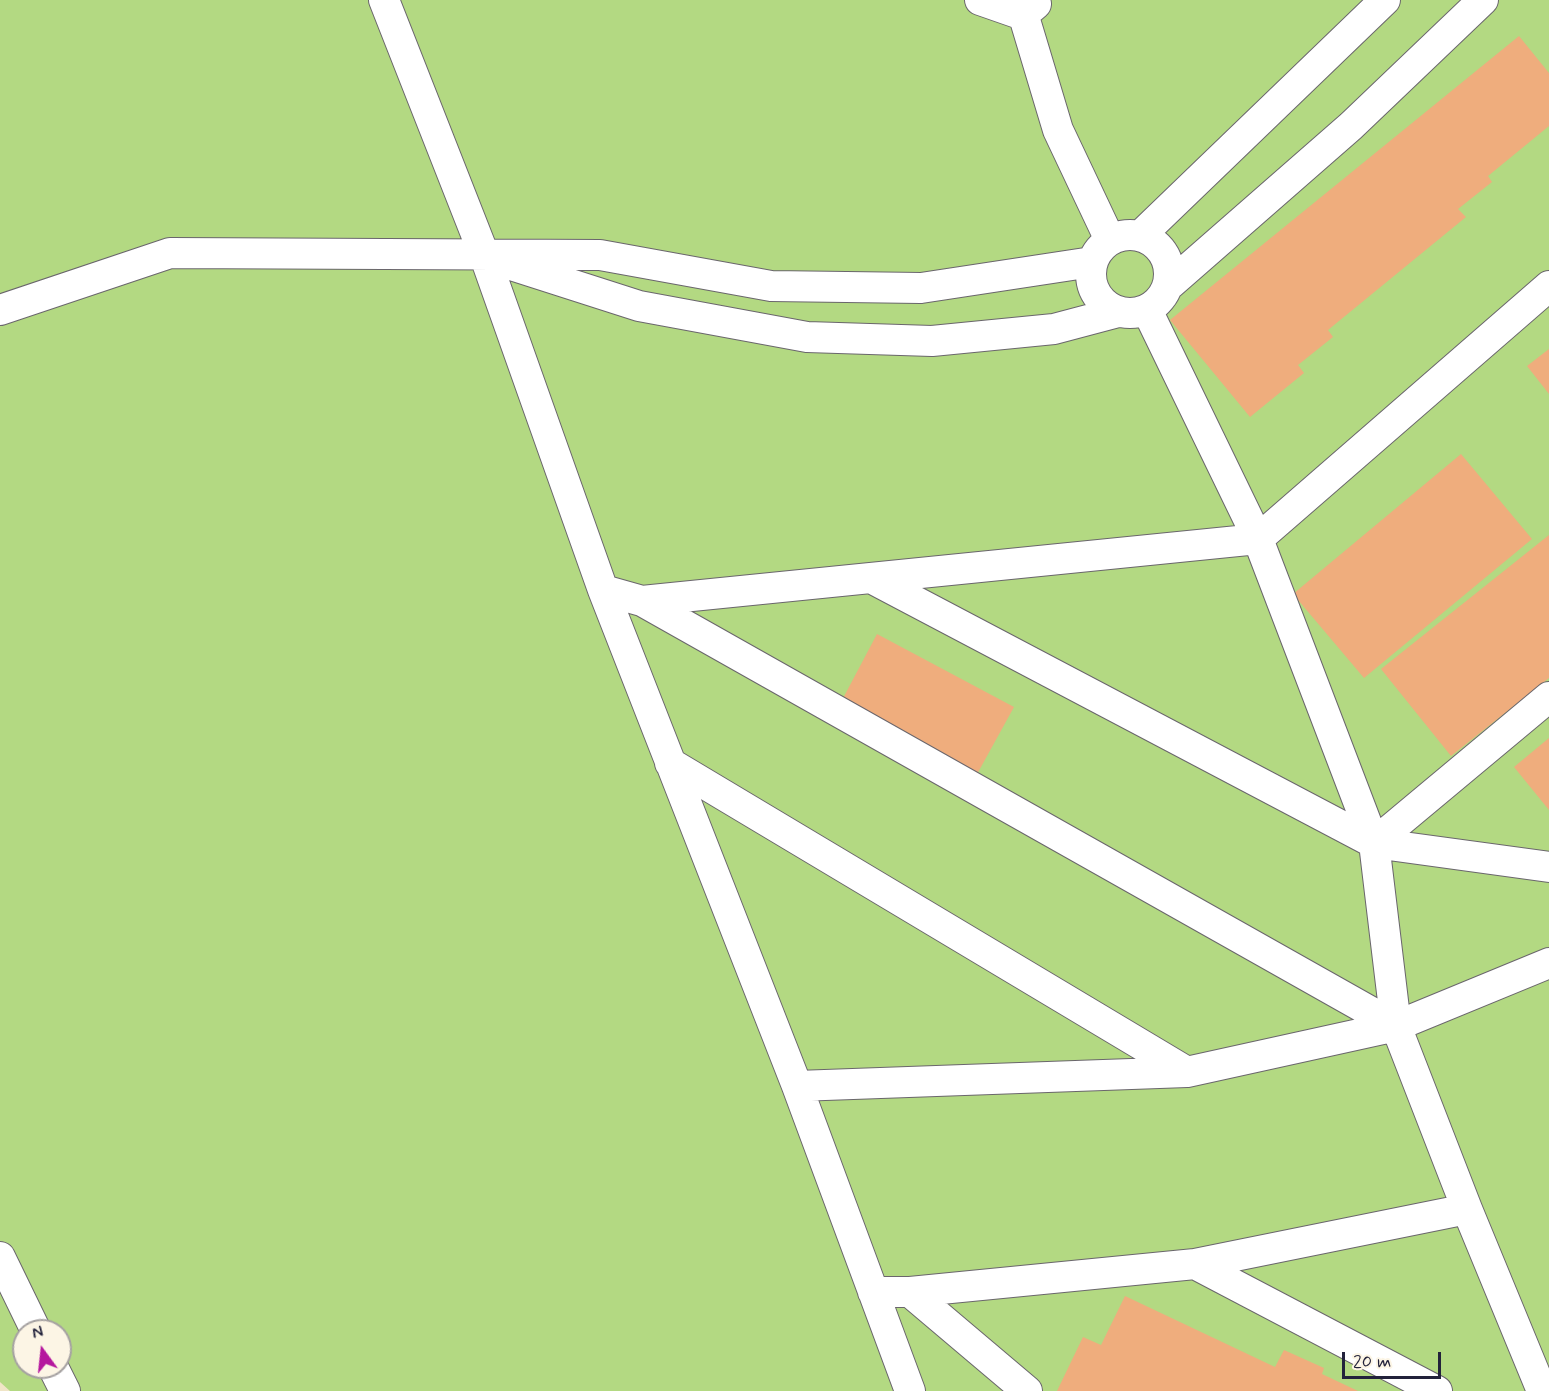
<!DOCTYPE html>
<style>
body{margin:0}
#map{position:relative;width:1549px;height:1391px;overflow:hidden;background:#f0e5c7;font-family:Mynerve,sans-serif}
canvas{display:block}
.north{position:absolute;left:12px;top:1319px;width:60px;height:60px;box-sizing:border-box;background:#fcf5e5;border:2px solid #a5a1a1;border-radius:50%;rotate:345deg;font-size:16px;font-weight:700;line-height:24px;text-align:center;color:#22223b}
.north::after{content:'';display:block;margin:auto;width:21px;height:27px;background:#b5179e;clip-path:polygon(50% 0,100% 100%,50% 72%,0 100%)}
.scale{position:absolute;left:1342px;top:1352px;width:99px;height:27px;box-sizing:border-box;border:3px solid #22223b;border-top:0;padding-left:8px;font-size:18px;line-height:21px;white-space:nowrap;color:#22223b;-webkit-text-stroke:4px #fcf5e5;paint-order:stroke}
</style>
<div id="map">
<canvas width="1549" height="1391"></canvas>
<div class="north">N</div>
<div class="scale">20 m</div>
</div>
<script>
const context = document.querySelector('canvas').getContext('2d');
context.lineJoin = 'round';
function paint(path, color) { context.fillStyle = color; context.fill(path, 'evenodd'); }
function trace(path, color, width, dash) { context.strokeStyle = color; context.lineWidth = width; context.lineCap = dash ? 'butt' : 'round'; context.setLineDash(dash || []); context.stroke(path); }
paint(new Path2D(`
 M 0,0 L 1549,0 L 1549,1391 L 10,1391 L 0,1382 ZM 24,1331 L 60,1331 L 60,1367 L 24,1367 Z`), '#b3d982');
paint(new Path2D(`
 M 1519,36 L 1549,73 L 1549,126 L 1488,176 L 1492,182 L 1458,209 L 1466,217 L 1328,330 L 1333,337 L 1298,365 L 1304,373 L 1250,417 L 1170,320 Z
 M 1549,349 L 1549,394 L 1527,366 Z
 M 1461,454 L 1532,539 L 1364,678 L 1293,594 Z
 M 1549,535 L 1549,678 L 1451,756 L 1381,669 Z
 M 877,634 L 1014,707 L 976,776 L 840,704 Z
 M 1549,738 L 1549,810 L 1514,767 Z
 M 1125,1296 L 1275,1367 L 1284,1350 L 1324,1368 L 1322,1374 L 1358,1391 L 1057,1391 L 1083,1337 L 1101,1345 Z`), '#efad7d');
const street = new Path2D(`
 M 384,0 L 485,257 L 603,590 L 797,1086 L 910,1391
 M 980,0 L 1023,15 L 1036,4
 M 1019,0 L 1058,130 L 1110,240
 M1091 274a39 39 0 1 1 78 0a39 39 0 1 1-78 0Z
 M 1140,236 L 1385,0
 M 508,264 L 639,306 L 807,337 L 932,341 L 1054,329 L 1118,312
 M 1168,286 L 1351,126 L 1483,0
 M 0,310 L 170,253 L 600,255 L 771,286 L 921,288 L 1092,262
 M 1147,310 L 1258,539 L 1374,843 L 1396,1026 L 1467,1209 L 1542,1391
 M 871,578 L 1374,843 L 1549,867
 M 603,590 L 642,601 L 1258,539 L 1549,286
 M 642,601 L 1396,1026
 M 670,763 L 1187,1072
 M 1374,843 L 1549,697
 M 797,1086 L 1187,1072 L 1396,1026 L 1549,963
 M 0,1257 L 36,1331
 M 1195,1264 L 1437,1391
 M 873,1292 L 910,1292 L 1195,1264 L 1467,1209
 M 910,1292 L 1027,1391
 M 53,1367 L 65,1391`);
trace(street, '#6a666c', 32);
trace(street, '#fff', 30);
</script>
